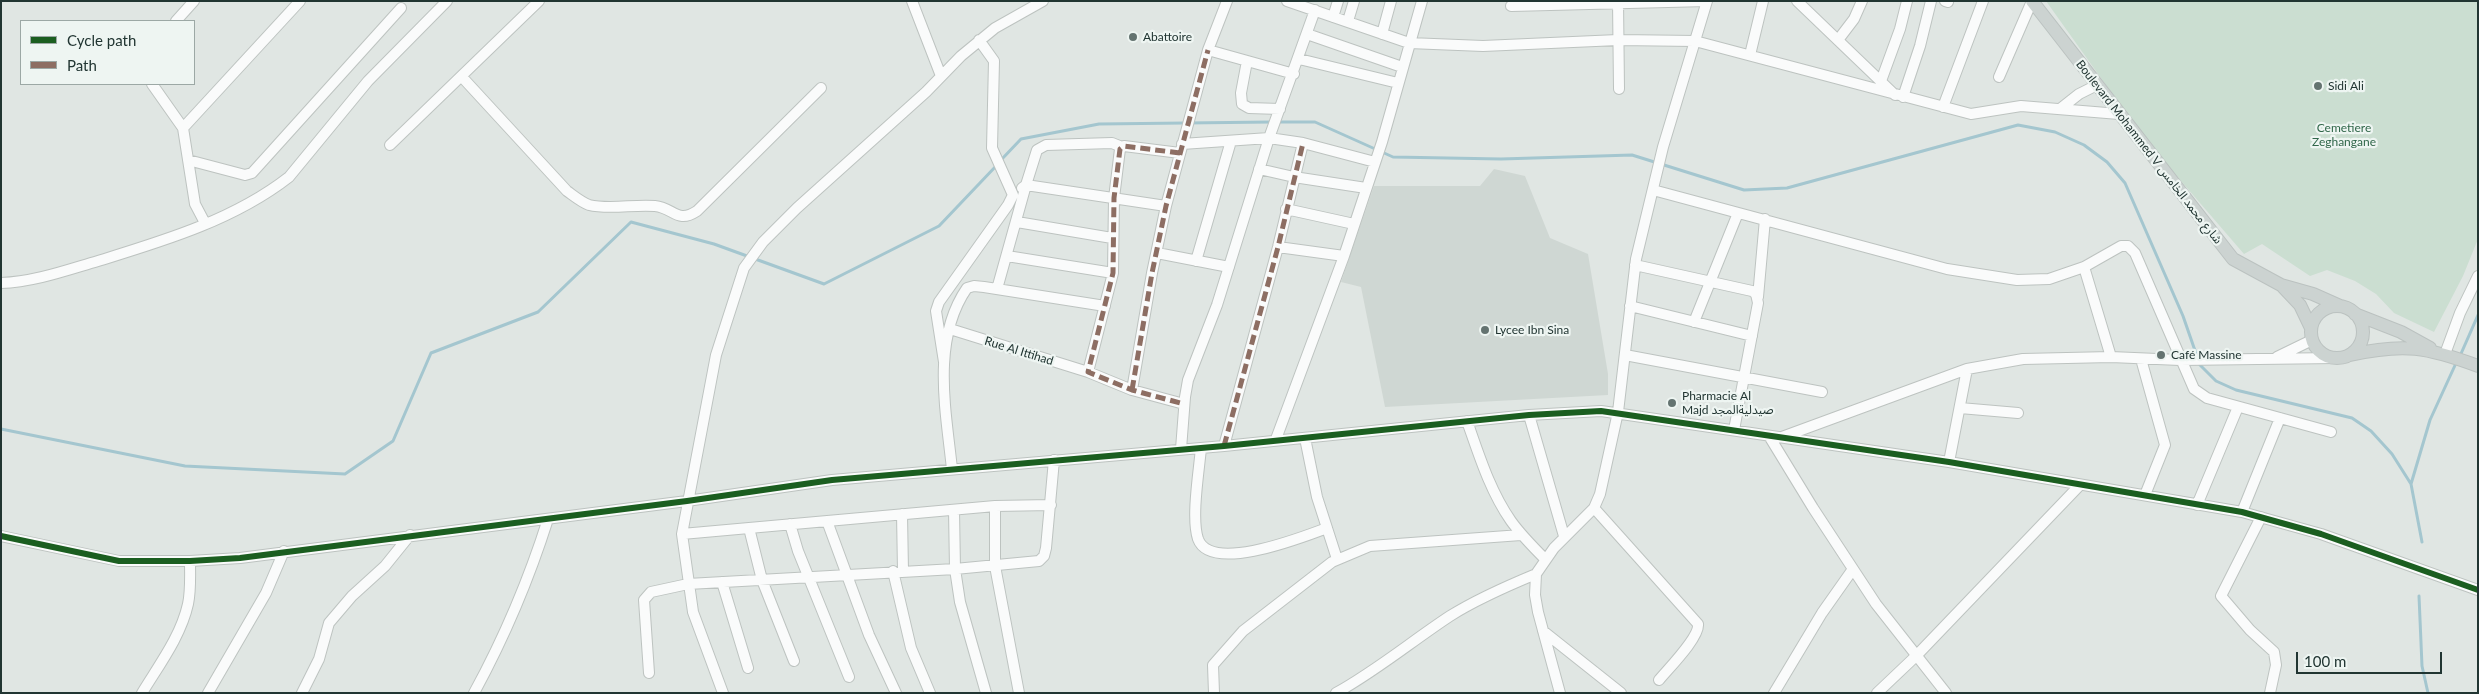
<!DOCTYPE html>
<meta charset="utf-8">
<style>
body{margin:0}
#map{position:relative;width:2479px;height:694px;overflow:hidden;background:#e0e6e3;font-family:Lato,sans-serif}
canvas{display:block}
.frame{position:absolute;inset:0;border:2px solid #213532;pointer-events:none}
.legend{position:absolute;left:20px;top:20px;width:175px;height:65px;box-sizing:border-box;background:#eef5f2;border:1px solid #9ca8a5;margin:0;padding:6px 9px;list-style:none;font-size:15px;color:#213532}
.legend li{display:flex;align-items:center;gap:10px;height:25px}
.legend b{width:25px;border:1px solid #9ca8a5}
.scale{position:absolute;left:2296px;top:652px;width:146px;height:22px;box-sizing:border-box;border:2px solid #213532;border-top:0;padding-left:6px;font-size:15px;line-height:18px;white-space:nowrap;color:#213532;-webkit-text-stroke:4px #eef5f2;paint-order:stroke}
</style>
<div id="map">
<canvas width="2479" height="694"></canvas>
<div class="frame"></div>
<ul class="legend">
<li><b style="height:6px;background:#1b5e20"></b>Cycle path</li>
<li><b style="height:6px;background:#8d6e63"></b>Path</li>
</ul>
<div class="scale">100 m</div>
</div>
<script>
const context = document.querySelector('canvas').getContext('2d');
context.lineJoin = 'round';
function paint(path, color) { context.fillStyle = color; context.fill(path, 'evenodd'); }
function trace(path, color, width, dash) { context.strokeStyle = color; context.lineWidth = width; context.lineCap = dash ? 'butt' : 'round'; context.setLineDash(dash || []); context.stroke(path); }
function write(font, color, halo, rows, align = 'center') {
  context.font = font + ' Lato,"Noto Sans Arabic",sans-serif'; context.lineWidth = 4.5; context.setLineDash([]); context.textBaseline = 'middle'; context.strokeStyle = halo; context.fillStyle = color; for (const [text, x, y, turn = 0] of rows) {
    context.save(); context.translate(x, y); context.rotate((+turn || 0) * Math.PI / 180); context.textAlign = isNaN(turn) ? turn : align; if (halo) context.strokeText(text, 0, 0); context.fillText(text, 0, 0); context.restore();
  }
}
paint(new Path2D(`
 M 1494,169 L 1525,176 L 1550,238 L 1588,254 L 1608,374 L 1608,395 L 1385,407 L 1361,287 L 1341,282 L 1374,186 L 1480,186 Z`), '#cfd7d3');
paint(new Path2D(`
 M 2046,1 L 2478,1 L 2478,239 L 2463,276 L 2434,332 L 2394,313 L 2376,294 L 2355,281 L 2327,270 L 2310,276 L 2262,244 L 2244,254 L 2143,137 Z`), '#cbded1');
trace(new Path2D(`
 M 1278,122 L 1315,122 L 1393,157 L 1501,159 L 1632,155 L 1744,190 L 1787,188 L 2018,125 L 2055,132 L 2084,145 L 2107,162 L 2125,183 L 2183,316 L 2200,365 L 2216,381 L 2236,390 L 2352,418 L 2371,431 L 2392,454 L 2411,484 L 2422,542
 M 1001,160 L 1021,139 L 1099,124 L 1272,122
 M 2460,356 L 2478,315
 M 1,429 L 185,466 L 345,474 L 393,441 L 431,353 L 538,312 L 631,222 L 714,244 L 824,284 L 939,226 L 997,165
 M 2411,484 L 2430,420 L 2457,361
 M 2419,596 L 2422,666 L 2428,693`), '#a4c6cf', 3);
const minor = new Path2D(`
 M 912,1 L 941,76
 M 1227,1 L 1208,50 L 1294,74
 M 1287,1 L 1409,43 L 1483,46 L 1618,40 L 1695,41 L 1971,114 L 2021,106 L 2119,114
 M 1618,1 L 1619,89
 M 1797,1 L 1895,95
 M 1945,1 L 1948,2
 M 1511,6 L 1707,1
 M 1333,17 L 1338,1
 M 176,21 L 194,1
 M 1348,21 L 1354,1
 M 1307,34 L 1402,67
 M 1382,34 L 1391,1
 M 1838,40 L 1854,19 L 1862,1
 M 1750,55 L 1763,1
 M 1299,59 L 1398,83
 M 1247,61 L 1241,93 L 1242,104 L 1249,108 L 1280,109
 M 462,77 L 567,191 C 574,196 581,202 589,205 C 610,210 634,204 655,206 C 674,208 677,224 697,211 L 821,88
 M 1999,77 L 2032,1
 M 1881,81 L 1900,29 L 1907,1
 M 152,84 L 183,128 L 195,204 L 205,223
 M 1903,97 L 1920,46 L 1931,1
 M 1943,107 L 1983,1
 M 2060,109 L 2079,94 L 2097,85
 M 183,128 L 300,1
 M 1182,144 L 1269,138 L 1303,143 L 1375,162
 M 390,145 L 539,1
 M 188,160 L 245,175 L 252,173 L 401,8
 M 1259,169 L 1294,177 L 1366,188
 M 1022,188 L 1026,185 L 1037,150 L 1046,145 L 1112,143 L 1122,147
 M 1653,190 L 1947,269 L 2017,280 L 2049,279 L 2084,267 L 2121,246 L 2128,246 L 2135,253 L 2194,389 L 2207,398 L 2331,432
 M 1286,209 L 1354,224
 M 1017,222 L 1112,238
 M 1278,247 L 1344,256
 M 1157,253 L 1229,267
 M 1007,256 L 1113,273
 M 1196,261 L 1231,141
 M 1635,265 L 1752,291 L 1756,294 L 1758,303 L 1734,430
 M 2084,267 L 2111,357
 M 1,283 C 34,282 67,270 98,261 C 163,241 234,220 289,177 L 368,81 L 447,1
 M 997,289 L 1026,185 L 1166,206
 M 1758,297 L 1765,219
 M 1630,306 L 1752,336
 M 1694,322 L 1738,213
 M 950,329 L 1088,372 L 1132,390 L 1184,404
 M 2445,354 L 2460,313 L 2478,276
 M 1625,355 L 1822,392
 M 2277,357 L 2312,340
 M 2141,359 L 2165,445 L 2145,495
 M 944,362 L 936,311 L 939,302 L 1008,205 L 1013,195 L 992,148 L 994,61 L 979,40
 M 1088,372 L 1113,273 L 1114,198 L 1120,149 L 1124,146 L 1180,153
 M 1132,390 L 1152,273 L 1166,206 L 1208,50
 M 1960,408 L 2018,413
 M 1529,415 L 1564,536
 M 1467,421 C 1479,455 1490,491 1511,521 C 1521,535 1533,547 1545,559
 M 1769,436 L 1813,508 L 1876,604 L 1946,693
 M 1782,437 L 1967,369 L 2023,359 L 2111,357 L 2180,360 L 2336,358
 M 1305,438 L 1317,497 L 1337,559
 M 1276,439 L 1344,256 L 1382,142 L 1422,1
 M 1224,446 L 1278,247 L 1303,143
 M 1201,448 C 1199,471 1191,518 1198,539 C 1211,574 1305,536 1327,528
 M 1181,449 L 1185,397 L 1188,380 L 1217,305 L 1269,138 L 1315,10
 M 1949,462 L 1967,369
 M 952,469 C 946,411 931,340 967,288 L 974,286 L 984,287 L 1105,306
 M 2197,505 L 2238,407
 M 995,506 L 995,566 L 1019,693
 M 1594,508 L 1698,624 C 1700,637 1668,669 1659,680
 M 954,510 L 955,569 L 960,602 L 986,693
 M 2242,512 L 2280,418
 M 902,514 L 903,571
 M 2261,517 L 2221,596 L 2250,630 L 2274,652 L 2276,665 L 2270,693
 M 827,521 L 869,635 L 896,693
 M 790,524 L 798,551 L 849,677
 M 749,528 L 762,580 L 794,661
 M 682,534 L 995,506 L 1051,505
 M 1,536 L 119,561 L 190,561 L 240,558 L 687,501 L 832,480 L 1224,446 L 1529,415 L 1601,411 L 1949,462 L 2242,512 L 2321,534 L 2478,590
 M 893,571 L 911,648 L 930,693
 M 722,582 L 748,668
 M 1543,631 L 1621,693
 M 649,673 L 644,600 L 651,592 L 688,584 L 955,569 L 1039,561 L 1044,556 L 1046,548 L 1054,460
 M 142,693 C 159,665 181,636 188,604 C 191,590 190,575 190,561
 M 208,693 L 266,593 L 284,551
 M 302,693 L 319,659 L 329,623 L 352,596 L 385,566 L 410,535
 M 474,693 C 504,638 529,579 548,519
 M 723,693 L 693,612 L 682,534 L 716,355 L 744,268 L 763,242 L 797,208 L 926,92 L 961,56 L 995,28 L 1043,1
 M 1214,693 L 1213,665 L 1243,631 L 1332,562 L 1370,546 L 1521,535
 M 1336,693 C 1376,671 1412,641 1450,616 C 1477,599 1507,586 1536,574
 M 1560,693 L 1538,612 L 1535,595 L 1536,574 L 1554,548 L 1594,508 L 1600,494 L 1618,412 L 1636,259 L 1663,147 L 1707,1
 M 1774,693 L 1822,613 L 1853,569
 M 1877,693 L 1916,656 L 2079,486`);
const major = new Path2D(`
 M 2032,1 L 2233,259 L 2281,285 L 2313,294 L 2340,306
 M 2283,287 L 2300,305 L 2311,328
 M2311 332a26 26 0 1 1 52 0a26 26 0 1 1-52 0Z
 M 2355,314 L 2401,332 L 2430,348
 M 2350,355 C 2404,343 2427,347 2478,366`);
trace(minor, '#bdc3c0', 12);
trace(major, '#bbc2c0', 14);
trace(minor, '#fafbfb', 10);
trace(major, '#ccd3d1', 12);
trace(new Path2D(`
 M 1180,153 L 1124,146 L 1120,149 L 1114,198 L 1113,273 L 1088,372 L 1132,390 L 1184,404
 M 1132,390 L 1152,273 L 1166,206 L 1208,50
 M 1224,446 L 1278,247 L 1303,143`), '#8d6e63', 5, [10, 5]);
trace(new Path2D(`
 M 1,536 L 119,561 L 190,561 L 240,558 L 687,501 L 832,480 L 1224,446 L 1529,415 L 1601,411 L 1949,462 L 2242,512 L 2321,534 L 2478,590`), '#1b5e20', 6);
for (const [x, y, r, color] of [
 [1133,37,5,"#647370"],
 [2318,86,5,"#647370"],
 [1485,330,5,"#647370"],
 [2161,355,5,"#647370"],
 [1672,403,5,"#647370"]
]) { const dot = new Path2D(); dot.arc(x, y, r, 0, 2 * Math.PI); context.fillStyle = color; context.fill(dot); trace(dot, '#eef5f2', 2); }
write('12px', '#213532', '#eef5f2', [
 ["Abattoire",1143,37],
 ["Sidi Ali",2328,86],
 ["Lycee Ibn Sina",1495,330],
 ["Café Massine",2171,355],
 ["Pharmacie Al",1682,396],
 ["Majd صيدليةالمجد",1682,410]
], 'left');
write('12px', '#31674a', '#eef5f2', [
 ["Cemetiere",2344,128],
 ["Zeghangane",2344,142]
]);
write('12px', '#213532', '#eef5f2', [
 ["Boulevard Mohammed V شارع محمد الخامس",2149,152,52],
 ["Rue Al Ittihad",1019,351,17]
]);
</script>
